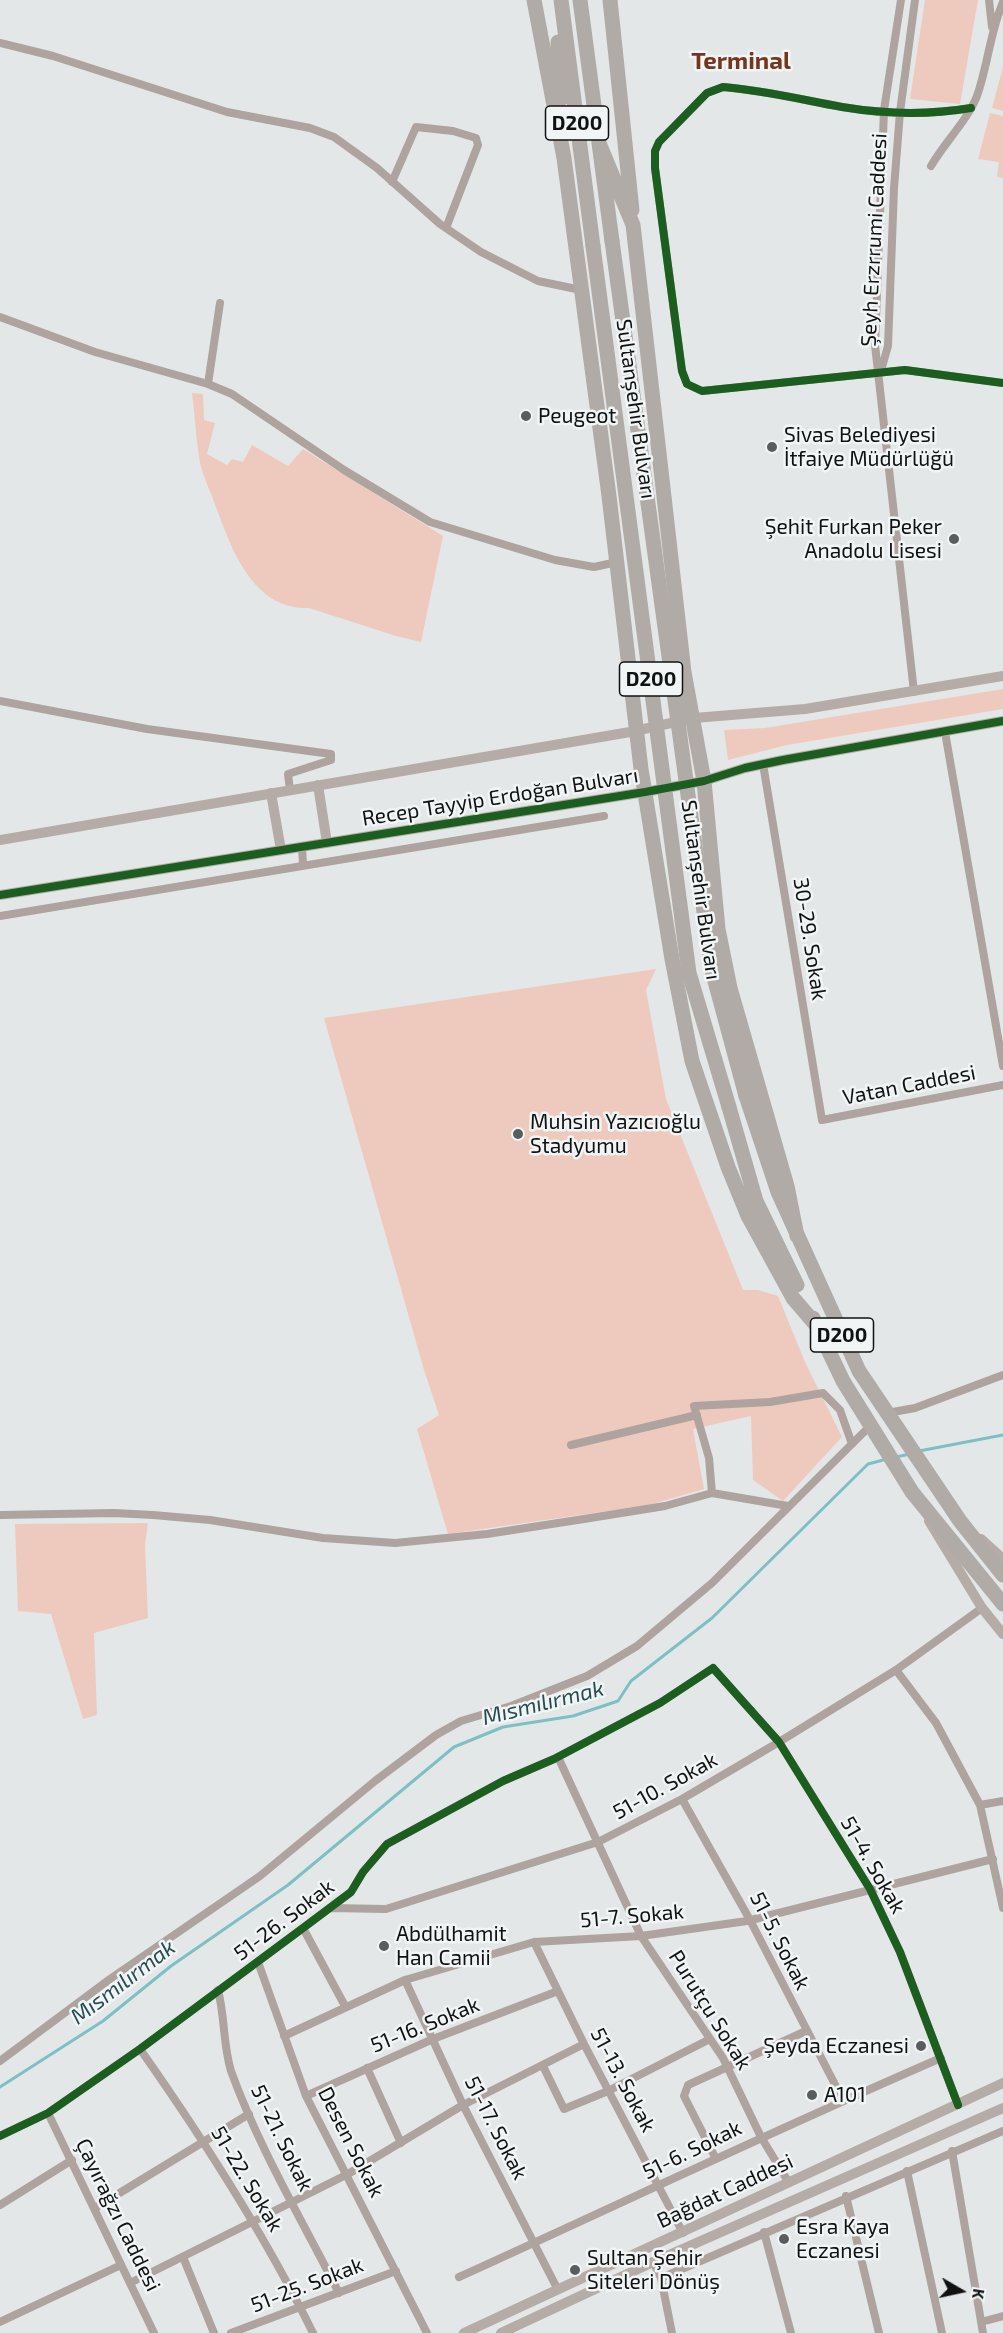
<!DOCTYPE html>
<meta charset="utf-8">
<style>
body{margin:0}
#map{position:relative;width:1003px;height:2333px;overflow:hidden;background:#e4e7e7;font-family:"Exo 2",sans-serif}
canvas{display:block}
.north{position:absolute;left:931px;top:2261px;width:60px;height:60px;-webkit-text-stroke:4px #f1f5f5;paint-order:stroke;rotate:99deg;font-size:16px;font-weight:700;line-height:24px;text-align:center;color:#101212}
.north::after{content:'';display:block;margin:auto;width:21px;height:27px;background:#101212;clip-path:polygon(50% 0,100% 100%,50% 72%,0 100%)}
</style>
<div id="map">
<canvas width="1003" height="2333"></canvas>
<div class="north">K</div>
</div>
<script>
const context = document.querySelector('canvas').getContext('2d');
context.lineJoin = 'round';
function paint(path, color) { context.fillStyle = color; context.fill(path, 'evenodd'); }
function trace(path, color, width, dash) { context.strokeStyle = color; context.lineWidth = width; context.lineCap = dash ? 'butt' : 'round'; context.setLineDash(dash || []); context.stroke(path); }
function write(font, color, halo, rows, align = 'center') {
  context.font = font + ' "Exo 2",sans-serif'; context.lineWidth = 5; context.setLineDash([]); context.textBaseline = 'middle'; context.strokeStyle = halo; context.fillStyle = color; for (const [text, x, y, turn = 0] of rows) {
    context.save(); context.translate(x, y); context.rotate((+turn || 0) * Math.PI / 180); context.textAlign = isNaN(turn) ? turn : align; if (halo) context.strokeText(text, 0, 0); context.fillText(text, 0, 0); context.restore();
  }
}
paint(new Path2D(`
 M 925,0 L 978,0 L 960,104 L 910,99 Z
 M 1003,67 L 1003,111 L 992,108 Z
 M 990,113 L 1003,116 L 1003,178 L 997,177 L 999,162 L 978,159 Z
 M 192,393 L 203,394 L 204,420 L 215,423 L 207,454 L 227,465 L 232,459 L 243,462 L 252,445 L 288,466 L 303,449 L 443,536 L 421,642 L 396,636 L 309,608 C 253,610 232,550 216,507 C 211,492 203,477 200,463 C 196,440 195,416 192,393 Z
 M 1003,689 L 1003,709 L 787,745 L 728,760 L 724,730 L 765,728 Z
 M 656,969 L 646,990 L 666,1099 L 743,1290 L 758,1290 L 778,1296 L 805,1362 L 842,1437 L 783,1501 L 753,1480 L 751,1416 L 693,1429 L 704,1489 L 649,1505 L 448,1534 L 417,1429 L 439,1415 L 424,1370 L 324,1018 Z
 M 148,1523 L 145,1545 L 148,1618 L 94,1633 L 97,1715 L 83,1719 L 51,1614 L 18,1611 L 15,1524 Z`), '#eecabe');
trace(new Path2D(`
 M 919,1451 L 1003,1435
 M 896,1457 L 910,1454
 M 0,2087 L 103,2021 L 171,1966 L 288,1885 L 454,1747 L 503,1727 L 573,1716 L 618,1701 L 631,1681 L 712,1618 L 868,1464 L 887,1459`), '#7dc0c3', 3);
trace(new Path2D(`
 M 901,0 L 884,110 L 875,345 L 914,692
 M 989,0 L 992,27
 M 0,43 L 53,56 L 227,112 L 310,128 L 334,137 L 377,168 L 440,224 L 481,252 L 538,281 L 581,290
 M 971,108 C 929,115 884,114 842,107 C 803,100 763,90 723,87 L 707,93 L 659,142 L 655,151 L 655,168 L 682,371 L 687,384 L 702,391 L 905,370 L 1003,383
 M 931,166 C 945,142 967,121 977,96 C 988,65 990,32 1003,2
 M 392,182 L 416,127 L 453,131 L 476,138 L 478,145 L 446,228
 M 0,317 L 95,352 L 208,384 L 232,394 L 344,470 L 430,522 L 555,560 L 594,567 L 617,562
 M 880,374 L 888,346 L 894,188 L 900,112 L 915,0
 M 208,384 L 220,303
 M 0,701 L 147,729 L 331,754 L 331,760 L 288,774 L 290,790
 M 945,732 L 1003,1066
 M 763,764 L 822,1120 L 1003,1085
 M 302,846 L 303,865
 M 0,916 L 604,816
 M 887,1413 L 915,1408 L 1003,1375
 M 571,1445 L 697,1415
 M 712,1493 L 709,1458 L 694,1406 L 770,1402 L 823,1393 L 840,1410 L 852,1444
 M 0,1515 L 114,1513 L 153,1515 L 210,1520 L 323,1538 L 395,1543 L 487,1534 L 584,1519 L 665,1506 L 712,1493 L 788,1506
 M 896,1670 L 936,1723 L 980,1805 L 1003,1908
 M 558,1757 L 641,1936 L 723,2058 L 761,2137 L 789,2183
 M 682,1799 L 750,1920 L 843,2100
 M 980,1805 L 1003,1801
 M 330,1908 L 386,1909 L 598,1842 L 682,1799 L 779,1742 L 896,1670 L 982,1608
 M 303,1928 L 345,2006
 M 534,1942 L 584,2044 L 683,2233
 M 258,1962 L 306,2096 L 427,2333
 M 405,1980 L 463,2105 L 558,2290
 M 218,1990 C 225,2017 223,2045 231,2071 C 258,2146 303,2222 339,2293
 M 284,2036 L 405,1980 L 534,1942 L 641,1936 L 747,1921 L 993,1859
 M 140,2049 C 204,2140 264,2233 313,2333
 M 0,2061 L 110,1979 L 260,1876 L 375,1781 L 436,1735 L 461,1721 L 511,1706 L 587,1676 L 637,1646 L 712,1583 L 871,1425
 M 543,2066 L 564,2109 L 608,2091 L 710,2039
 M 367,2068 L 401,2143
 M 306,2096 L 433,2039 L 558,1991
 M 48,2113 L 154,2333
 M 0,2136 L 48,2113 L 140,2049 L 303,1928 L 351,1892 L 363,1872 L 387,1844 L 503,1781 L 554,1759 L 660,1703 L 713,1668 L 779,1742 L 870,1889 L 900,1952 L 958,2105
 M 952,2151 L 983,2333
 M 716,2159 L 684,2096 L 688,2085 L 806,2031
 M 907,2171 L 942,2333
 M 846,2196 L 879,2333
 M 0,2205 L 72,2160
 M 95,2208 L 249,2114
 M 764,2232 L 791,2333
 M 183,2257 L 214,2333
 M 653,2262 L 661,2278 L 672,2333
 M 459,2277 C 620,2204 779,2128 941,2058
 M 661,2278 L 1003,2131
 M 130,2283 L 348,2174 L 463,2105 L 584,2044
 M 0,2322 L 121,2265
 M 981,2322 L 1003,2316
 M 231,2333 L 396,2271`), '#aea39f', 8);
trace(new Path2D(`
 M 318,785 L 327,843
 M 271,793 L 281,850
 M 0,840 L 630,732 L 694,718 L 805,709 L 1003,676
 M 0,895 L 645,792 L 704,781 L 745,768 L 783,760 L 1003,721
 M 929,1521 L 982,1608 L 1003,1634
 M 981,1539 L 1003,1559
 M 464,2333 L 1003,2083
 M 501,2333 L 653,2262 L 1003,2108`), '#b5aca7', 10);
trace(new Path2D(`
 M 534,0 L 564,158 L 609,496 L 641,769 L 672,959 L 692,1061 L 728,1167 L 748,1216 L 793,1298 L 817,1326
 M 561,0 L 593,246
 M 580,0 L 612,241
 M 610,0 L 632,210
 M 558,42 L 561,99
 M 599,143 L 633,225 L 684,672 L 704,781 L 718,929 L 730,988 L 787,1186 L 797,1236
 M 746,1096 L 778,1192 L 859,1371 L 960,1521 L 1003,1575
 M 729,1107 L 756,1201 L 797,1285
 M 813,1318 L 843,1381 L 912,1492 L 1003,1604`), '#b1aba7', 15);
trace(new Path2D(`
 M 612,241 L 712,970 L 746,1096
 M 593,246 L 689,973 L 729,1107`), '#b1aba7', 15);
trace(new Path2D(`
 M 971,108 C 929,115 884,114 842,107 C 803,100 763,90 723,87 L 707,93 L 659,142 L 655,151 L 655,168 L 682,371 L 687,384 L 702,391 L 905,370 L 1003,383
 M 0,895 L 645,792 L 704,781 L 745,768 L 783,760 L 1003,721
 M 0,2136 L 48,2113 L 140,2049 L 303,1928 L 351,1892 L 363,1872 L 387,1844 L 503,1781 L 554,1759 L 660,1703 L 713,1668 L 779,1742 L 870,1889 L 900,1952 L 958,2105`), '#1b5e20', 8);
for (const [x, y, r, color] of [
 [526,416,6,"#5a5d5d"],
 [772,447,6,"#5a5d5d"],
 [954,539,6,"#5a5d5d"],
 [518,1134,6,"#5a5d5d"],
 [384,1946,6,"#5a5d5d"],
 [921,2046,6,"#5a5d5d"],
 [812,2095,6,"#5a5d5d"],
 [784,2239,6,"#5a5d5d"],
 [575,2270,6,"#5a5d5d"]
]) { const dot = new Path2D(); dot.arc(x, y, r, 0, 2 * Math.PI); context.fillStyle = color; context.fill(dot); trace(dot, '#f1f5f5', 2); }
for (const [x, y, w] of [
 [577,123,63],
 [651,679,63],
 [842,1335,63]
]) { const box = new Path2D(); box.roundRect(x - w / 2, y - 17, w, 34, 4.5); context.fillStyle = '#f1f5f5'; context.fill(box); trace(box, '#101212', 1.5); }
write('bold 20px', '#101212', null, [
 ["D200",577,123],
 ["D200",651,679],
 ["D200",842,1335]
]);
write('21px', '#101212', '#f1f5f5', [
 ["Şeyh Erzrrumi Caddesi",874,240,-87],
 ["Sultanşehir Bulvarı",636,409,82],
 ["Recep Tayyip Erdoğan Bulvarı",500,797,-9],
 ["Sultanşehir Bulvarı",701,890,82],
 ["30-29. Sokak",810,939,81],
 ["Vatan Caddesi",909,1085,-11],
 ["51-10. Sokak",665,1786,-29],
 ["51-4. Sokak",873,1865,60],
 ["51-7. Sokak",632,1916,-5],
 ["51-26. Sokak",284,1920,-37],
 ["51-5. Sokak",780,1941,63],
 ["Purutçu Sokak",710,2010,58],
 ["51-16. Sokak",425,2025,-22],
 ["51-13. Sokak",623,2080,62],
 ["51-17. Sokak",496,2128,63],
 ["51-21. Sokak",282,2138,64],
 ["Desen Sokak",351,2142,63],
 ["51-6. Sokak",692,2150,-26],
 ["51-22. Sokak",247,2179,59],
 ["Bağdat Caddesi",725,2191,-25],
 ["Çayırağzı Caddesi",118,2215,64],
 ["51-25. Sokak",307,2285,-21]
]);
write('21px', '#101212', '#f1f5f5', [
 ["Peugeot",538,416],
 ["Sivas Belediyesi",784,435],
 ["İtfaiye Müdürlüğü",784,459],
 ["Şehit Furkan Peker",942,527,"right"],
 ["Anadolu Lisesi",942,551,"right"],
 ["Muhsin Yazıcıoğlu",530,1122],
 ["Stadyumu",530,1146],
 ["Abdülhamit",396,1934],
 ["Han Camii",396,1958],
 ["Şeyda Eczanesi",909,2046,"right"],
 ["A101",824,2095],
 ["Esra Kaya",796,2227],
 ["Eczanesi",796,2251],
 ["Sultan Şehir",587,2258],
 ["Siteleri Dönüş",587,2282]
], 'left');
write('italic 22px', '#244e50', '#f1f5f5', [
 ["Mısmılırmak",543,1703,-14],
 ["Mısmılırmak",123,1982,-37]
]);
write('bold 24px', '#78351d', '#f1f5f5', [
 ["Terminal",741,61]
]);
</script>
